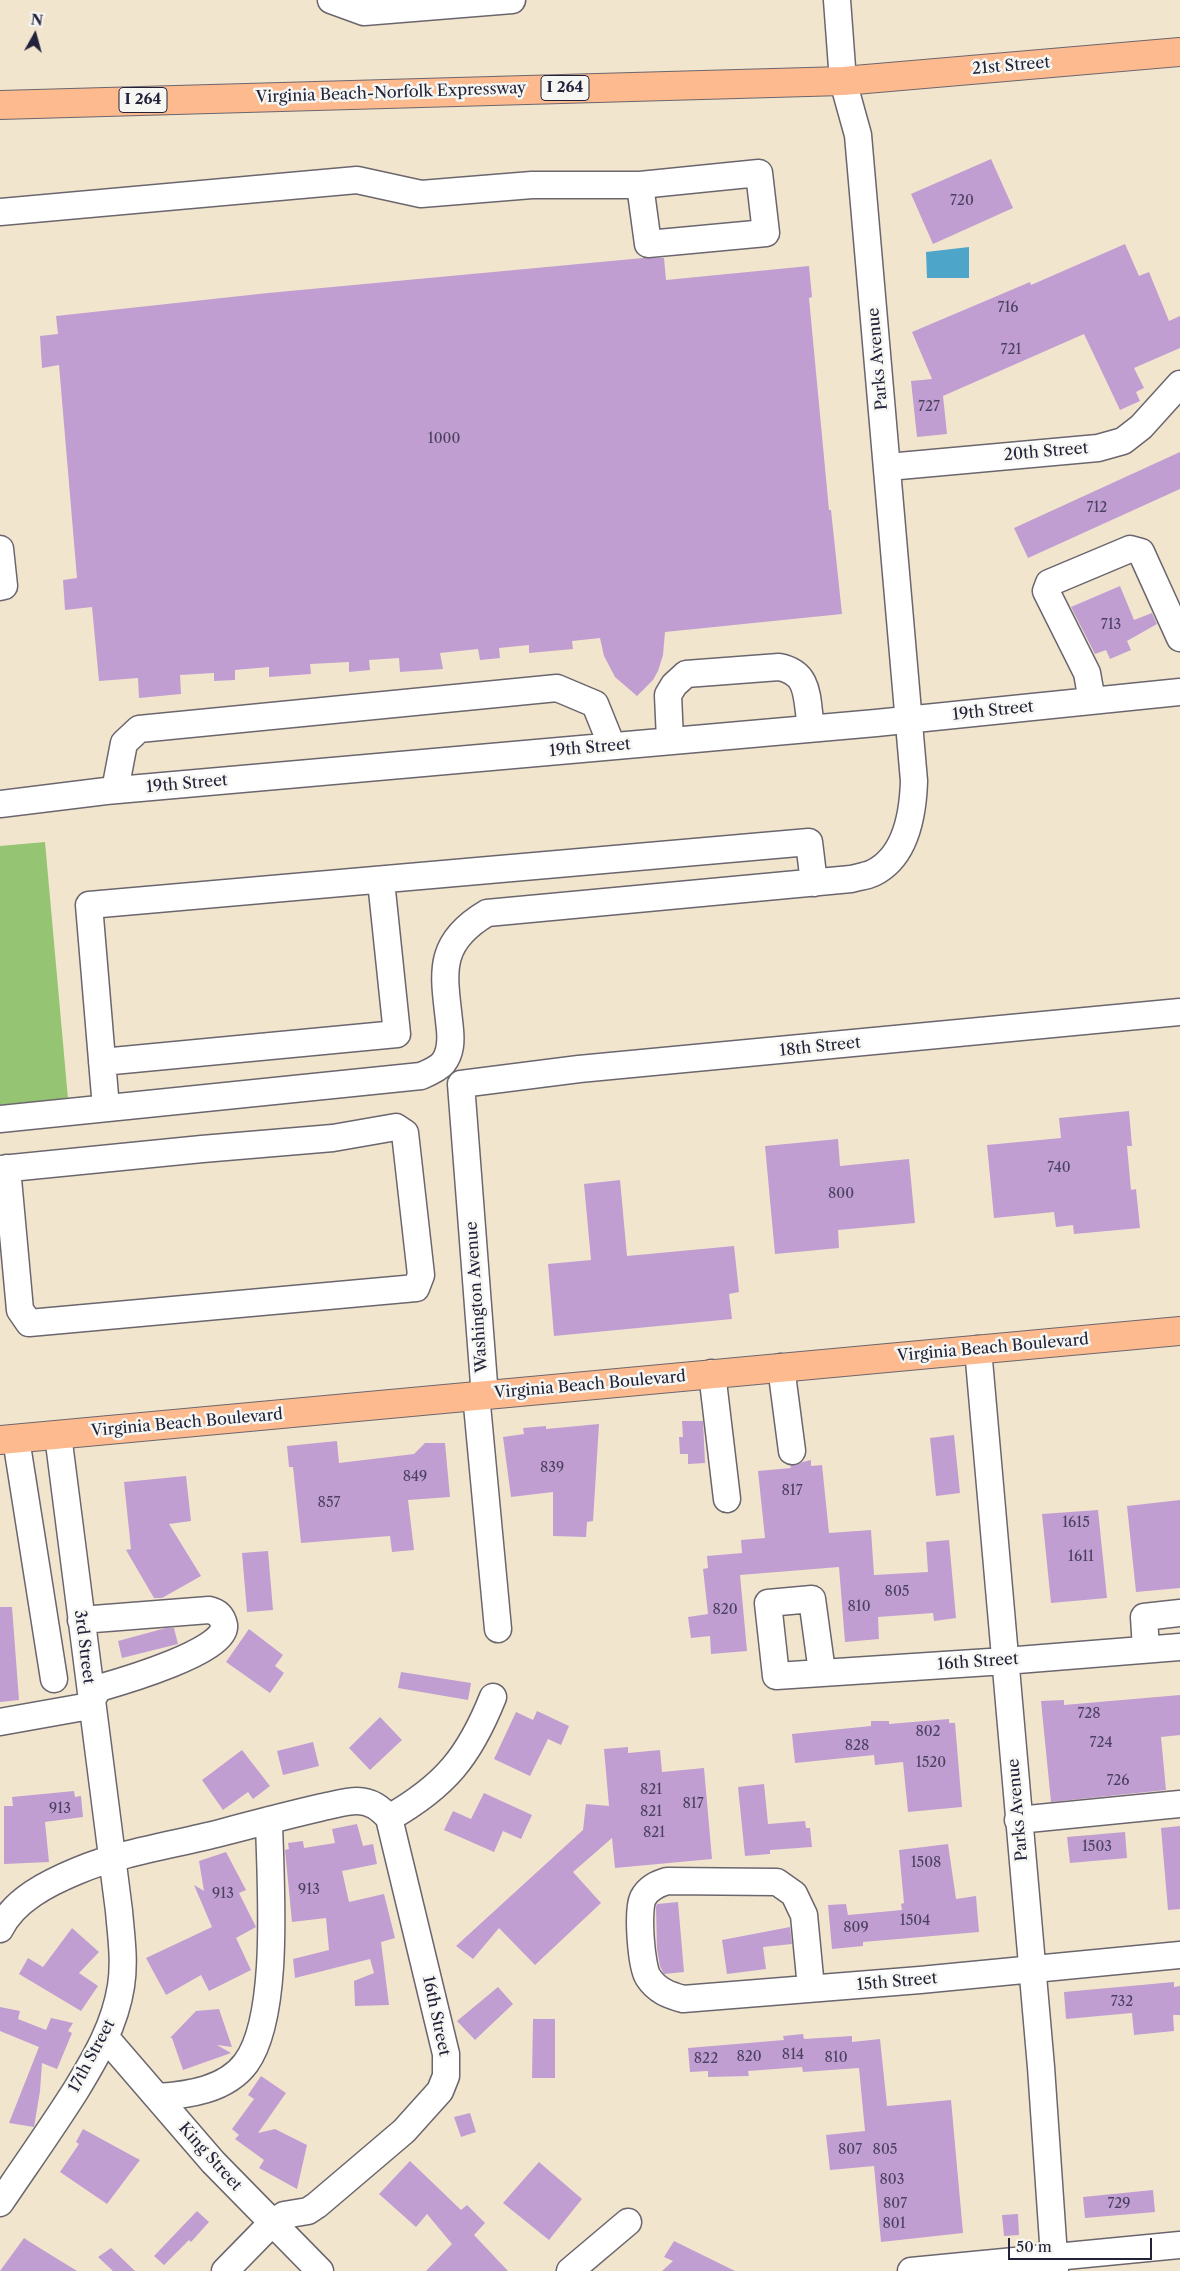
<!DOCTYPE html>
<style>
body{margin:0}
#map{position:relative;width:1180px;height:2271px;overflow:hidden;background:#f2e5cd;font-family:"Libre Caslon Text",serif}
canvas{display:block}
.north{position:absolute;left:10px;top:10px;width:50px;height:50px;-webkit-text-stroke:4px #f6f6f2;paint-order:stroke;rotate:7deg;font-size:14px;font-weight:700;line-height:20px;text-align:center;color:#22223b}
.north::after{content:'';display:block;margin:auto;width:18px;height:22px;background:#22223b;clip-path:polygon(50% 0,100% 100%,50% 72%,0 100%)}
.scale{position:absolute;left:1008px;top:2238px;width:144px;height:22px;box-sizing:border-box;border:2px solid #22223b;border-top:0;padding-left:6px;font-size:15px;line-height:18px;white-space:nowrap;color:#22223b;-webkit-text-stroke:4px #f6f6f2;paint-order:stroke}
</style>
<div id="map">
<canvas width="1180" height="2271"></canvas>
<div class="north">N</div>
<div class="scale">50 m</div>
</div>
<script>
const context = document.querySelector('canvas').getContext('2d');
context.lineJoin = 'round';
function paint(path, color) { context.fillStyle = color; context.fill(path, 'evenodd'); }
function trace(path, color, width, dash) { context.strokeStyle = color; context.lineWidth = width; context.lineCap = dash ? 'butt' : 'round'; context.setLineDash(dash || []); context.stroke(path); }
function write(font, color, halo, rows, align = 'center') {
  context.font = font + ' "Libre Caslon Text",serif'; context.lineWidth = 5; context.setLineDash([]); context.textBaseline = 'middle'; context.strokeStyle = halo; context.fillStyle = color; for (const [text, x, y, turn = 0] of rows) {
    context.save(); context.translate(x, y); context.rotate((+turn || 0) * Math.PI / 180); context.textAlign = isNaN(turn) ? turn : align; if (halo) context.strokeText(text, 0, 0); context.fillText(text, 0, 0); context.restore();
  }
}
paint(new Path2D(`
 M 45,842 L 68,1099 L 0,1105 L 0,846 Z`), '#95c473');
paint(new Path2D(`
 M 969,247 L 969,278 L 927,278 L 926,252 Z`), '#4da6ca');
paint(new Path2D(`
 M 991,159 L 1013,208 L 933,244 L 911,194 Z
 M 1125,244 L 1139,276 L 1149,272 L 1169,321 L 1180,316 L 1180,348 L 1134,368 L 1144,388 L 1136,392 L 1140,401 L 1120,410 L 1084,334 L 943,396 L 947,434 L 917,437 L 911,381 L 932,379 L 912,332 L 1030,282 L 1031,285 Z
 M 643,258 L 664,258 L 666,280 L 809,266 L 812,297 L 809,298 L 829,510 L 831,510 L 842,614 L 665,632 L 663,655 L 658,671 L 653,680 L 637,696 L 615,677 L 604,656 L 600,638 L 572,641 L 573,649 L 529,653 L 529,645 L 499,648 L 500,658 L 480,660 L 478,649 L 440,653 L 443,669 L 400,672 L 399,658 L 369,660 L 370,670 L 349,672 L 349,662 L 310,664 L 311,674 L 269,677 L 269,667 L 235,670 L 235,680 L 214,681 L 214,673 L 180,675 L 181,694 L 139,698 L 138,678 L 99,681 L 92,607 L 65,610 L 63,580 L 77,578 L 59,365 L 42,368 L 40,336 L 58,334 L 56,316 L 268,293 Z
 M 1180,452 L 1180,489 L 1028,558 L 1014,528 Z
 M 1120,586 L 1134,620 L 1152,613 L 1157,624 L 1127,641 L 1131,650 L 1110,659 L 1106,650 L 1095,654 L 1071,607 Z
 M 1129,1111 L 1132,1146 L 1127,1146 L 1131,1190 L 1136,1189 L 1140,1228 L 1074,1234 L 1073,1225 L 1056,1227 L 1054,1212 L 994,1218 L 987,1145 L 1061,1138 L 1059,1118 Z
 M 838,1139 L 840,1166 L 909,1159 L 915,1223 L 838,1230 L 839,1248 L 775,1254 L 765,1146 Z
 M 620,1180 L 627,1256 L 734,1246 L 739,1292 L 729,1294 L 732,1319 L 554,1336 L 548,1264 L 591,1260 L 584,1184 Z
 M 682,1421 L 703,1421 L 705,1463 L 688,1464 L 688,1454 L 680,1454 L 679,1437 L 683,1437 Z
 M 599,1424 L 593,1521 L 587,1522 L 586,1537 L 553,1536 L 553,1492 L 511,1497 L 503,1437 L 524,1434 L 523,1428 L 546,1426 L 546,1429 Z
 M 954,1435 L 960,1493 L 936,1496 L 930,1438 Z
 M 337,1441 L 339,1463 L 414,1454 L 425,1443 L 445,1443 L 450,1497 L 408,1500 L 414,1550 L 392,1552 L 390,1536 L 301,1543 L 293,1467 L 289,1467 L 287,1446 Z
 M 811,1460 L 811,1466 L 822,1465 L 829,1533 L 871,1530 L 874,1575 L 928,1572 L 926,1542 L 949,1540 L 956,1618 L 934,1621 L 933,1613 L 878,1617 L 879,1639 L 845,1642 L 839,1567 L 740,1575 L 747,1651 L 711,1654 L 710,1636 L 691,1638 L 688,1617 L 708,1614 L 703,1569 L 708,1568 L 707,1556 L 742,1553 L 741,1540 L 765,1538 L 758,1471 L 791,1468 L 790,1465 Z
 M 186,1476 L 191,1521 L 169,1524 L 201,1576 L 162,1598 L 154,1598 L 126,1550 L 131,1549 L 124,1482 Z
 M 1180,1500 L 1180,1588 L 1136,1592 L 1127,1506 Z
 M 1098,1510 L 1107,1598 L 1051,1603 L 1042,1514 Z
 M 268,1551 L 273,1610 L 247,1612 L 242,1553 Z
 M 0,1607 L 12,1607 L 19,1700 L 0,1702 Z
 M 166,1628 L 174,1628 L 178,1644 L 122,1658 L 118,1641 Z
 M 249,1629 L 283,1655 L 275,1666 L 284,1673 L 270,1693 L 226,1662 Z
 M 401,1672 L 471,1683 L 468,1700 L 398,1688 Z
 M 1180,1695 L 1180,1735 L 1161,1737 L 1166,1790 L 1051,1802 L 1041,1701 L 1064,1700 L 1064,1705 Z
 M 537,1711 L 569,1726 L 561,1745 L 548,1739 L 530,1776 L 494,1759 L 516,1712 L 533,1720 Z
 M 380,1717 L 402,1740 L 370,1770 L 349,1748 Z
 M 949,1719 L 949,1723 L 955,1723 L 962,1807 L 908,1812 L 903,1762 L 875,1765 L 874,1755 L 795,1763 L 792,1734 L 871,1726 L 871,1721 L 889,1721 L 889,1724 Z
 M 313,1742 L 319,1766 L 283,1775 L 277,1751 Z
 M 628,1747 L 628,1753 L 660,1750 L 662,1772 L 704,1768 L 712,1859 L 615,1868 L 612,1838 L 573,1872 L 601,1903 L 535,1965 L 499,1928 L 473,1959 L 456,1946 L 583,1830 L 586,1804 L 609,1806 L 604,1749 Z
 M 242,1750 L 270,1786 L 253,1799 L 248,1792 L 223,1810 L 202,1780 Z
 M 764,1784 L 768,1824 L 805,1821 L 806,1828 L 810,1828 L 812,1847 L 770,1850 L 770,1854 L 745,1856 L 738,1787 Z
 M 74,1791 L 75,1797 L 81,1796 L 83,1817 L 45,1822 L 49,1862 L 4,1864 L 4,1806 L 13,1806 L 12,1797 Z
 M 484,1793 L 532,1815 L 521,1839 L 503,1831 L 494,1852 L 444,1830 L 453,1811 L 471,1819 Z
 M 357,1824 L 363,1846 L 373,1844 L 377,1864 L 342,1871 L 349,1902 L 384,1894 L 395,1938 L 381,1942 L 389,2005 L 355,2006 L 354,1981 L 374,1973 L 370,1959 L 295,1978 L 293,1959 L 329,1950 L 326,1918 L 292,1922 L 285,1850 L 289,1849 L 288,1843 L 303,1841 L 304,1848 L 335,1843 L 332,1829 Z
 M 1180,1826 L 1180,1909 L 1168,1910 L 1161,1828 Z
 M 1125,1832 L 1127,1858 L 1070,1863 L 1067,1837 Z
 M 948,1844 L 956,1899 L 976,1896 L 979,1932 L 863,1942 L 863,1946 L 832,1949 L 828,1905 L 846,1904 L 848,1915 L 902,1910 L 901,1904 L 904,1903 L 899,1850 Z
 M 226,1852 L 246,1890 L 239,1893 L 256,1927 L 236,1938 L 251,1970 L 209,1991 L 201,1975 L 166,1995 L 146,1958 L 212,1927 L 194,1885 L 204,1891 L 199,1861 Z
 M 678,1902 L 684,1972 L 664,1974 L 660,1966 L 657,1949 L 656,1907 L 657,1904 Z
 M 790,1927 L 792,1944 L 763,1947 L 766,1969 L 727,1974 L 722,1940 Z
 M 72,1928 L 99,1952 L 79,1973 L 98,1986 L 81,2011 L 19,1974 L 28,1958 L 43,1967 Z
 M 1174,1982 L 1174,1987 L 1180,1986 L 1180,2015 L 1173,2015 L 1174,2031 L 1134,2035 L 1132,2013 L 1066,2019 L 1064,1992 Z
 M 498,1987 L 513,2004 L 475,2040 L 457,2021 Z
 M 0,2007 L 20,2011 L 18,2019 L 46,2030 L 51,2018 L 73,2023 L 68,2031 L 72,2033 L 57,2069 L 42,2063 L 40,2091 L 34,2127 L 9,2123 L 39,2047 L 0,2031 Z
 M 219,2009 L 232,2047 L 217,2045 L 231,2053 L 183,2070 L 172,2038 L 170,2038 L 196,2011 Z
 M 533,2019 L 555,2019 L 555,2078 L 532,2078 Z
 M 803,2034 L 804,2039 L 852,2036 L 852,2042 L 880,2039 L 887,2106 L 951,2100 L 963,2233 L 881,2242 L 874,2166 L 830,2170 L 826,2135 L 865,2131 L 859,2068 L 803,2072 L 802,2067 L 748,2071 L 749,2076 L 708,2077 L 708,2071 L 690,2072 L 688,2048 L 784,2040 L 783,2036 Z
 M 261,2076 L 286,2093 L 258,2133 L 275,2129 L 307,2145 L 297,2189 L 259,2168 L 264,2160 L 235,2139 L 239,2135 L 232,2129 L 254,2099 L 248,2095 Z
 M 470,2113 L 476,2132 L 461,2137 L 454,2117 Z
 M 83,2129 L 140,2160 L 107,2204 L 60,2172 L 79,2144 L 76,2142 Z
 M 410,2161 L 461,2210 L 467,2205 L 485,2223 L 474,2235 L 508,2271 L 426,2271 L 452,2244 L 427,2214 L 416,2227 L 379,2194 Z
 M 539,2162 L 582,2199 L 549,2240 L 503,2203 Z
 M 1153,2190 L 1155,2212 L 1085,2218 L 1083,2197 Z
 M 197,2211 L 209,2222 L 191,2242 L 189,2240 L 164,2265 L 154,2256 Z
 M 1018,2214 L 1019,2235 L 1004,2236 L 1002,2215 Z
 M 24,2238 L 30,2242 L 77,2271 L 0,2271 Z
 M 674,2241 L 735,2271 L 662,2271 L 673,2261 L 664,2257 Z
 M 111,2248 L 135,2271 L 113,2271 L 98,2257 Z`), '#c19ed2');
const minor = new Path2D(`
 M 331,0 L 364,12 L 512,0
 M 0,212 L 357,180 L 421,194 L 532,185 L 640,185 L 759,173 L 766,233 L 648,244 L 640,185
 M 888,467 L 1098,448 L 1123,441 L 1141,427 L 1180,384
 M 0,549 L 4,586 L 0,587
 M 1092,701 L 1087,673 L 1046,591 L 1049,583 L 1130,549 L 1141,552 L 1180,638
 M 670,740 L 668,695 L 674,685 L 686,674 L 779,667 C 811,673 806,699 811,727
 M 115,790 L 124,743 L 139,729 L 557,688 L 595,704 L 612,746
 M 0,804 L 106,791 L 876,723 L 1180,692
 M 102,1062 L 397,1034 L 381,881
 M 106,1108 L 89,905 L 809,842 L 814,883
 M 0,1119 L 421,1076 C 428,1073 438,1069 443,1063 C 451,1053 451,1041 450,1030 C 445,977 433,945 487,913 L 851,879 C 858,877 867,876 873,873 C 906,857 913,813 914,781 L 858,135 L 843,81 L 837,0
 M 0,1169 L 202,1149 L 333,1138 L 396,1127 L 405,1133 L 421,1275 L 416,1288 L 29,1323 L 20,1310 L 7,1168
 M 978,1349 L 1041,2067 L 1055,2271
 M 781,1367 L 792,1451
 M 712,1373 L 727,1499
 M 16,1439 L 54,1679
 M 498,1629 L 477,1405 L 484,1384 L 461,1084 L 579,1069 L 1180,1012
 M 1146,1649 L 1144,1617 L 1180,1613
 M 822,1672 L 812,1599 L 768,1603 L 776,1676 L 1005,1661 L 1180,1647
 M 0,1722 L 84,1707 L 91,1701 L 99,1688 C 120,1682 228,1651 224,1625 C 222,1616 218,1612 209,1610 L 81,1620
 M 389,1818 C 445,1786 469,1757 493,1697
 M 1018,1820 L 1180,1804
 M 0,1929 C 14,1900 48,1883 77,1871 C 122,1852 173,1845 220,1833 C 254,1824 288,1815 323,1807 C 334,1805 346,1801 357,1801 C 371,1801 380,1808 389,1818 L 446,2054 L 446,2076 L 440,2091 L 404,2131 L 317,2205 L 308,2211 L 284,2215 L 272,2223 L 225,2271
 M 811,1988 L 804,1915 L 794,1894 L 777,1882 L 667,1881 C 657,1884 648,1888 643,1898 C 637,1910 641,1966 648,1977 C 657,1991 669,1995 683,1999 L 920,1980 L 1180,1955
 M 106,2038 L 213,2162 L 320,2271
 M 157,2097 C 188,2095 226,2090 246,2063 C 281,2015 270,1880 269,1820
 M 0,2203 C 25,2166 52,2128 76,2090 C 96,2057 115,2025 121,1986 C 125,1961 121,1935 119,1911 L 58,1435
 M 570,2271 L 628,2222
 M 911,2271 L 1180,2245`);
const major = new Path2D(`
 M 0,1440 L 1180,1331`);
const highway = new Path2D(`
 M 0,105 L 843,81 L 1180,52`);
trace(minor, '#6b666e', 29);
trace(major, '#6b666e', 30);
trace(highway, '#6b666e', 30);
trace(minor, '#fff', 26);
trace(major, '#fcba8e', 28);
trace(highway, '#fcba8e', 28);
write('14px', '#4a4161', null, [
 ["720",962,201],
 ["716",1008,308],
 ["721",1011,350],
 ["727",929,407],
 ["1000",444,439],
 ["712",1097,508],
 ["713",1111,625],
 ["740",1059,1168],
 ["800",841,1194],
 ["839",552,1468],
 ["849",415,1477],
 ["817",792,1491],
 ["857",329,1503],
 ["1615",1076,1523],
 ["1611",1081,1557],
 ["805",897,1592],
 ["810",859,1607],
 ["820",725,1610],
 ["728",1089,1714],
 ["802",928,1732],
 ["724",1101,1743],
 ["828",857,1746],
 ["1520",931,1763],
 ["726",1118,1781],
 ["821",651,1790],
 ["817",693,1804],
 ["913",60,1809],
 ["821",651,1812],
 ["821",654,1833],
 ["1503",1097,1847],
 ["1508",926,1863],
 ["913",309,1890],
 ["913",223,1894],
 ["1504",915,1921],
 ["809",856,1928],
 ["732",1122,2002],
 ["814",793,2055],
 ["820",749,2057],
 ["810",836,2058],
 ["822",706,2059],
 ["807",850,2150],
 ["805",885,2150],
 ["803",892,2180],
 ["807",895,2204],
 ["729",1119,2204],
 ["801",894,2224]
]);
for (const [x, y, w] of [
 [565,88,48],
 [143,100,48]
]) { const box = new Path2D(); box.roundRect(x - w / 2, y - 12.5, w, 25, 4); context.fillStyle = '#f6f6f2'; context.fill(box); trace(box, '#22223b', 1); }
write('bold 15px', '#22223b', null, [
 ["I 264",565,88],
 ["I 264",143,100]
]);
write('16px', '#22223b', '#f6f6f2', [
 ["21st Street",1011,66,-5],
 ["Virginia Beach-Norfolk Expressway",391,93,-2],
 ["Parks Avenue",878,359,-95],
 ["20th Street",1046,452,-5],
 ["19th Street",993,711,-6],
 ["19th Street",590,748,-5],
 ["19th Street",187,784,-5],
 ["18th Street",820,1047,-6],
 ["Washington Avenue",477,1297,-94],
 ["Virginia Beach Boulevard",993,1348,-5],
 ["Virginia Beach Boulevard",590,1385,-5],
 ["Virginia Beach Boulevard",187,1423,-5],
 ["3rd Street",84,1647,83],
 ["16th Street",978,1662,-4],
 ["Parks Avenue",1018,1810,-95],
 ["15th Street",897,1982,-5],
 ["16th Street",436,2016,78],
 ["17th Street",92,2056,-62],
 ["King Street",210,2157,48]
]);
</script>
